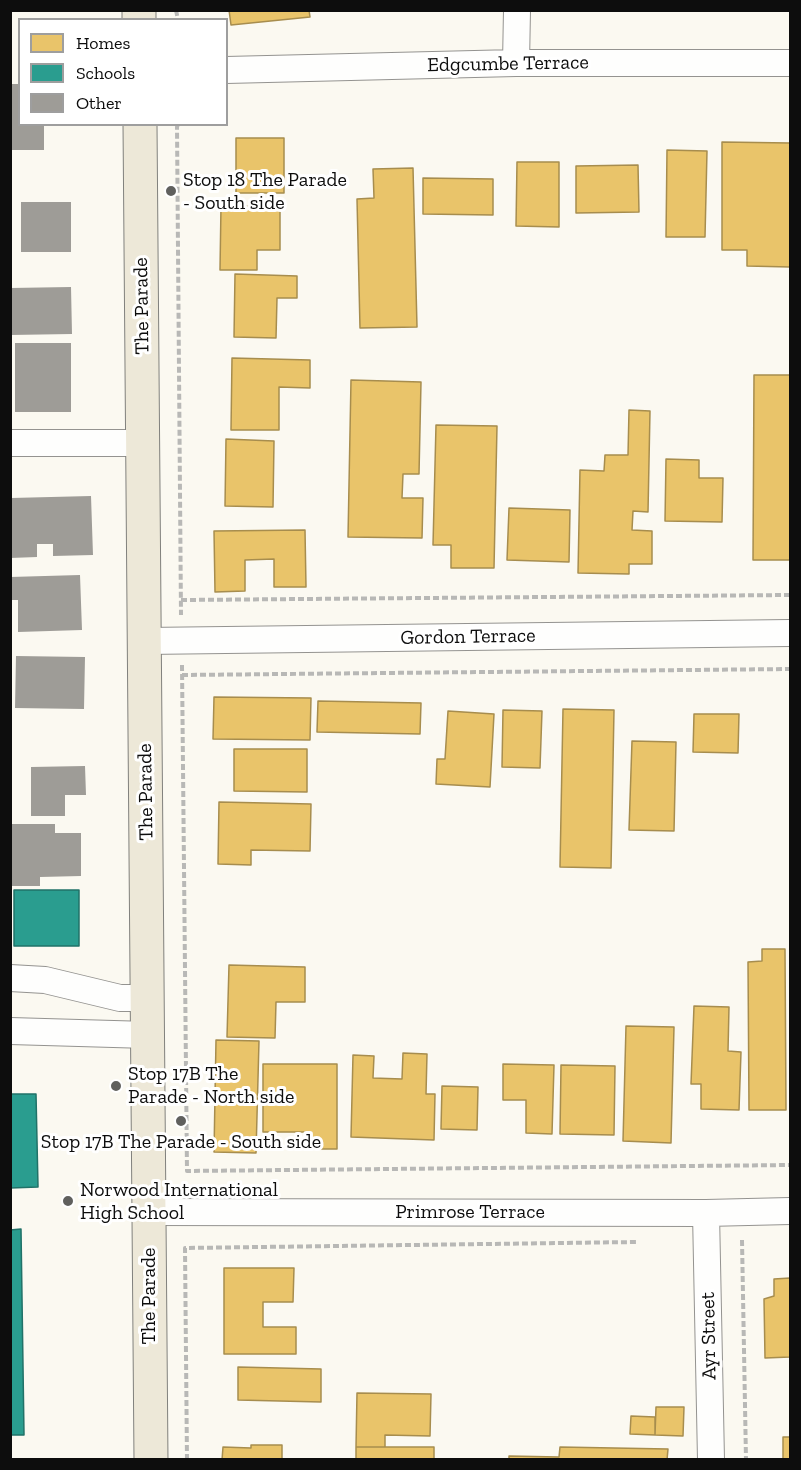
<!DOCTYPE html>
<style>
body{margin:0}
#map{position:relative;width:801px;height:1470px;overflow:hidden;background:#fbf9f1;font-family:"Zilla Slab",serif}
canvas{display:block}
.frame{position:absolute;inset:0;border:12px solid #0d0d0d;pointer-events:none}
.legend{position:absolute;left:18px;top:18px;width:210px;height:108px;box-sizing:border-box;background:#fff;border:2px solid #9e9e9e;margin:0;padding:8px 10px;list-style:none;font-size:18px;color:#0d0d0d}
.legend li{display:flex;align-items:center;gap:12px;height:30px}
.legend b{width:30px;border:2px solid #9e9e9e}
</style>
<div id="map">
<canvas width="801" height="1470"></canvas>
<div class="frame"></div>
<ul class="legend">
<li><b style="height:16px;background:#e9c46a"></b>Homes</li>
<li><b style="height:16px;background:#2a9d8f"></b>Schools</li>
<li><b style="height:16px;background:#9e9c97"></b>Other</li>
</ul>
</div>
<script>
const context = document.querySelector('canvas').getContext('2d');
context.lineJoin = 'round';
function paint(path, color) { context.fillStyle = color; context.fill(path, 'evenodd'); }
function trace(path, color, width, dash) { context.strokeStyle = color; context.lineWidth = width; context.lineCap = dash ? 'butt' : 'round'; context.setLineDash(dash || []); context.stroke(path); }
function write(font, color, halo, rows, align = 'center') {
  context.font = font + ' "Zilla Slab",serif'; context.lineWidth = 6; context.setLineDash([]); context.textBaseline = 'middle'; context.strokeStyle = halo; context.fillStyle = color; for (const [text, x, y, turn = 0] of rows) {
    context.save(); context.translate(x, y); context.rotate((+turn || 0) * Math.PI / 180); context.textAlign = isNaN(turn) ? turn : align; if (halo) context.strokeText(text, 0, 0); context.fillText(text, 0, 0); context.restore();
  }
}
const homes = new Path2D(`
 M 229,10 L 309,10 L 310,17 L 231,25 Z
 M 236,138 L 284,138 L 284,193 L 236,193 Z
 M 722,142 L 790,143 L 790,267 L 747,266 L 747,250 L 722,250 Z
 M 667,150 L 707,151 L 705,237 L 666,237 Z
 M 517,162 L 559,162 L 559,227 L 516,226 Z
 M 638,165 L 639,212 L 576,213 L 576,166 Z
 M 413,168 L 417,327 L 360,328 L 357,199 L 374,198 L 373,169 Z
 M 423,178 L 493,179 L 493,215 L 423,214 Z
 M 221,206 L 280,207 L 280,250 L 257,250 L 257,270 L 220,270 Z
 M 235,274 L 297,276 L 297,298 L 277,298 L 276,338 L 234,337 Z
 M 232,358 L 310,360 L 310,388 L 279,387 L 279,430 L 231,430 Z
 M 754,375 L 790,375 L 790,560 L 753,560 Z
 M 351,380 L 421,382 L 419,474 L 403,474 L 402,498 L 423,498 L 422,538 L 348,537 Z
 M 629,410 L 650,411 L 648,512 L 633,511 L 632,530 L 652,531 L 652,564 L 629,564 L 629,574 L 578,573 L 580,470 L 604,471 L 605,455 L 628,455 Z
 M 436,425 L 497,426 L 494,568 L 451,568 L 451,545 L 433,545 Z
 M 226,439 L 274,441 L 273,507 L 225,506 Z
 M 666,459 L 699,460 L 699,478 L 723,478 L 722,522 L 665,521 Z
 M 509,508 L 570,510 L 569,562 L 507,560 Z
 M 305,530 L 306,587 L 274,587 L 274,559 L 245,560 L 245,591 L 215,592 L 214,531 Z
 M 214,697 L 311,698 L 310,740 L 213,739 Z
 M 318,701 L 421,703 L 420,734 L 317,732 Z
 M 563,709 L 614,710 L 611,868 L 560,867 Z
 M 503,710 L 542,711 L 540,768 L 502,767 Z
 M 448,711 L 494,714 L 490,787 L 436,784 L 437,759 L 445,759 Z
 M 694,714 L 739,714 L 738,753 L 693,752 Z
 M 632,741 L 676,742 L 674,831 L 629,830 Z
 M 234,749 L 307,749 L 307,792 L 234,791 Z
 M 219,802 L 311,804 L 310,851 L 251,850 L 251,865 L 218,864 Z
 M 762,949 L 785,949 L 786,1110 L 749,1110 L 748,962 L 762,961 Z
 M 229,965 L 305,967 L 305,1002 L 276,1002 L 275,1038 L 227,1037 Z
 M 694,1006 L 729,1007 L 728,1051 L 741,1052 L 739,1110 L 701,1109 L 701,1084 L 691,1084 Z
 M 626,1026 L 674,1027 L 671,1143 L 623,1141 Z
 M 216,1040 L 259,1041 L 256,1153 L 214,1152 Z
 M 403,1053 L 427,1054 L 426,1094 L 435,1094 L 434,1140 L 351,1137 L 353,1055 L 374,1056 L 373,1078 L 402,1079 Z
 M 263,1064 L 337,1064 L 337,1149 L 311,1149 L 311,1132 L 263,1132 Z
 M 503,1064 L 554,1065 L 552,1134 L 526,1133 L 526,1100 L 503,1100 Z
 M 561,1065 L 615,1066 L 614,1135 L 560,1134 Z
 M 442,1086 L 478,1087 L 477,1130 L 441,1129 Z
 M 224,1268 L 294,1268 L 293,1302 L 263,1302 L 263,1327 L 296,1327 L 296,1354 L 224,1354 Z
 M 790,1278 L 790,1357 L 765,1358 L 764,1299 L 774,1296 L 774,1279 Z
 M 238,1367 L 321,1369 L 321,1402 L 238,1400 Z
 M 357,1393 L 431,1394 L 430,1436 L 385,1435 L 385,1447 L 356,1447 Z
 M 656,1407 L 684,1407 L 683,1436 L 655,1435 Z
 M 631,1416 L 655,1417 L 655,1435 L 630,1434 Z
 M 783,1437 L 790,1437 L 790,1460 L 783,1460 Z
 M 251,1445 L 282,1445 L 282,1460 L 222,1460 L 223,1447 L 251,1448 Z
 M 356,1447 L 434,1447 L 434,1460 L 356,1460 Z
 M 560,1447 L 668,1449 L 667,1460 L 509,1460 L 509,1456 L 559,1457 Z`);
paint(homes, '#e9c46a');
trace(homes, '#a78d4e', 1.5);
const schools = new Path2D(`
 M 14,890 L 79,890 L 79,946 L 14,946 Z
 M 10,1094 L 36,1094 L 38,1187 L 10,1188 Z
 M 21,1229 L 24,1435 L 10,1435 L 10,1230 Z`);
paint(schools, '#2a9d8f');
trace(schools, '#217268', 1.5);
paint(new Path2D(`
 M 10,84 L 20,84 L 20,124 L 44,124 L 44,150 L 10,150 Z
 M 21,202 L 71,202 L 71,252 L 21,252 Z
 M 71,287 L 72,334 L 10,335 L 10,288 Z
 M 15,343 L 71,343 L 71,412 L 15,412 Z
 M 91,496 L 93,555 L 53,556 L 53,544 L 37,544 L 37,557 L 10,558 L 11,498 Z
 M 80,575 L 82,630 L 18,632 L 18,600 L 10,600 L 10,577 Z
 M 16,656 L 85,657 L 84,709 L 15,708 Z
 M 85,766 L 86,795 L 65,795 L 65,816 L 31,816 L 31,767 Z
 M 10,824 L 55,824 L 55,833 L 81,833 L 81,876 L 40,877 L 40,886 L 10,886 Z`), '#9e9c97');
const minor = new Path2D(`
 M 516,63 L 517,10
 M 226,70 L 516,63 L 790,63
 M 10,443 L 143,443
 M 145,641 L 790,633
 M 10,978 L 45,980 L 120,998 L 148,998
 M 10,1031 L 148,1035
 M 149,1212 L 706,1213 L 790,1211
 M 706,1213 L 711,1460`);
const major = new Path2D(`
 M 139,10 L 139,20
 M 140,124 L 151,1460`);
trace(minor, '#949390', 28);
trace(major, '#81817d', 35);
trace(new Path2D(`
 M 176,10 L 178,20
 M 178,124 L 177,127 L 181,615
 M 181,600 L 790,595
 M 182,665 L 187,1171 L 790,1165
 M 182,675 L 790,669
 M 742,1240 L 746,1460
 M 187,1460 L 185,1248 L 637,1242`), '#b8b8b6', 4, [6, 3]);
trace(minor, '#fefefd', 26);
trace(major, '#ede8d8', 33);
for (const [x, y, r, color] of [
 [171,191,6,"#60605d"],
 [116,1086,6,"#60605d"],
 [181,1121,6,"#60605d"],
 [68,1201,6,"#60605d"]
]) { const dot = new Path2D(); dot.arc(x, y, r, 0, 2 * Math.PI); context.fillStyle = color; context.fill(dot); trace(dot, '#fff', 2); }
write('20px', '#0d0d0d', '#fff', [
 ["Edgcumbe Terrace",508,64,-1],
 ["The Parade",142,306,-91],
 ["Gordon Terrace",468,637,-1],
 ["The Parade",146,792,-91],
 ["Primrose Terrace",470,1212],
 ["The Parade",149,1296,-90],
 ["Ayr Street",709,1336,-91]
]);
write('20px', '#0d0d0d', '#fff', [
 ["Stop 18 The Parade",183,180],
 ["- South side",183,203],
 ["Stop 17B The",128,1074],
 ["Parade - North side",128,1097],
 ["Stop 17B The Parade - South side",181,1142,"center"],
 ["Norwood International",80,1190],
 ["High School",80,1213]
], 'left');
</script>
